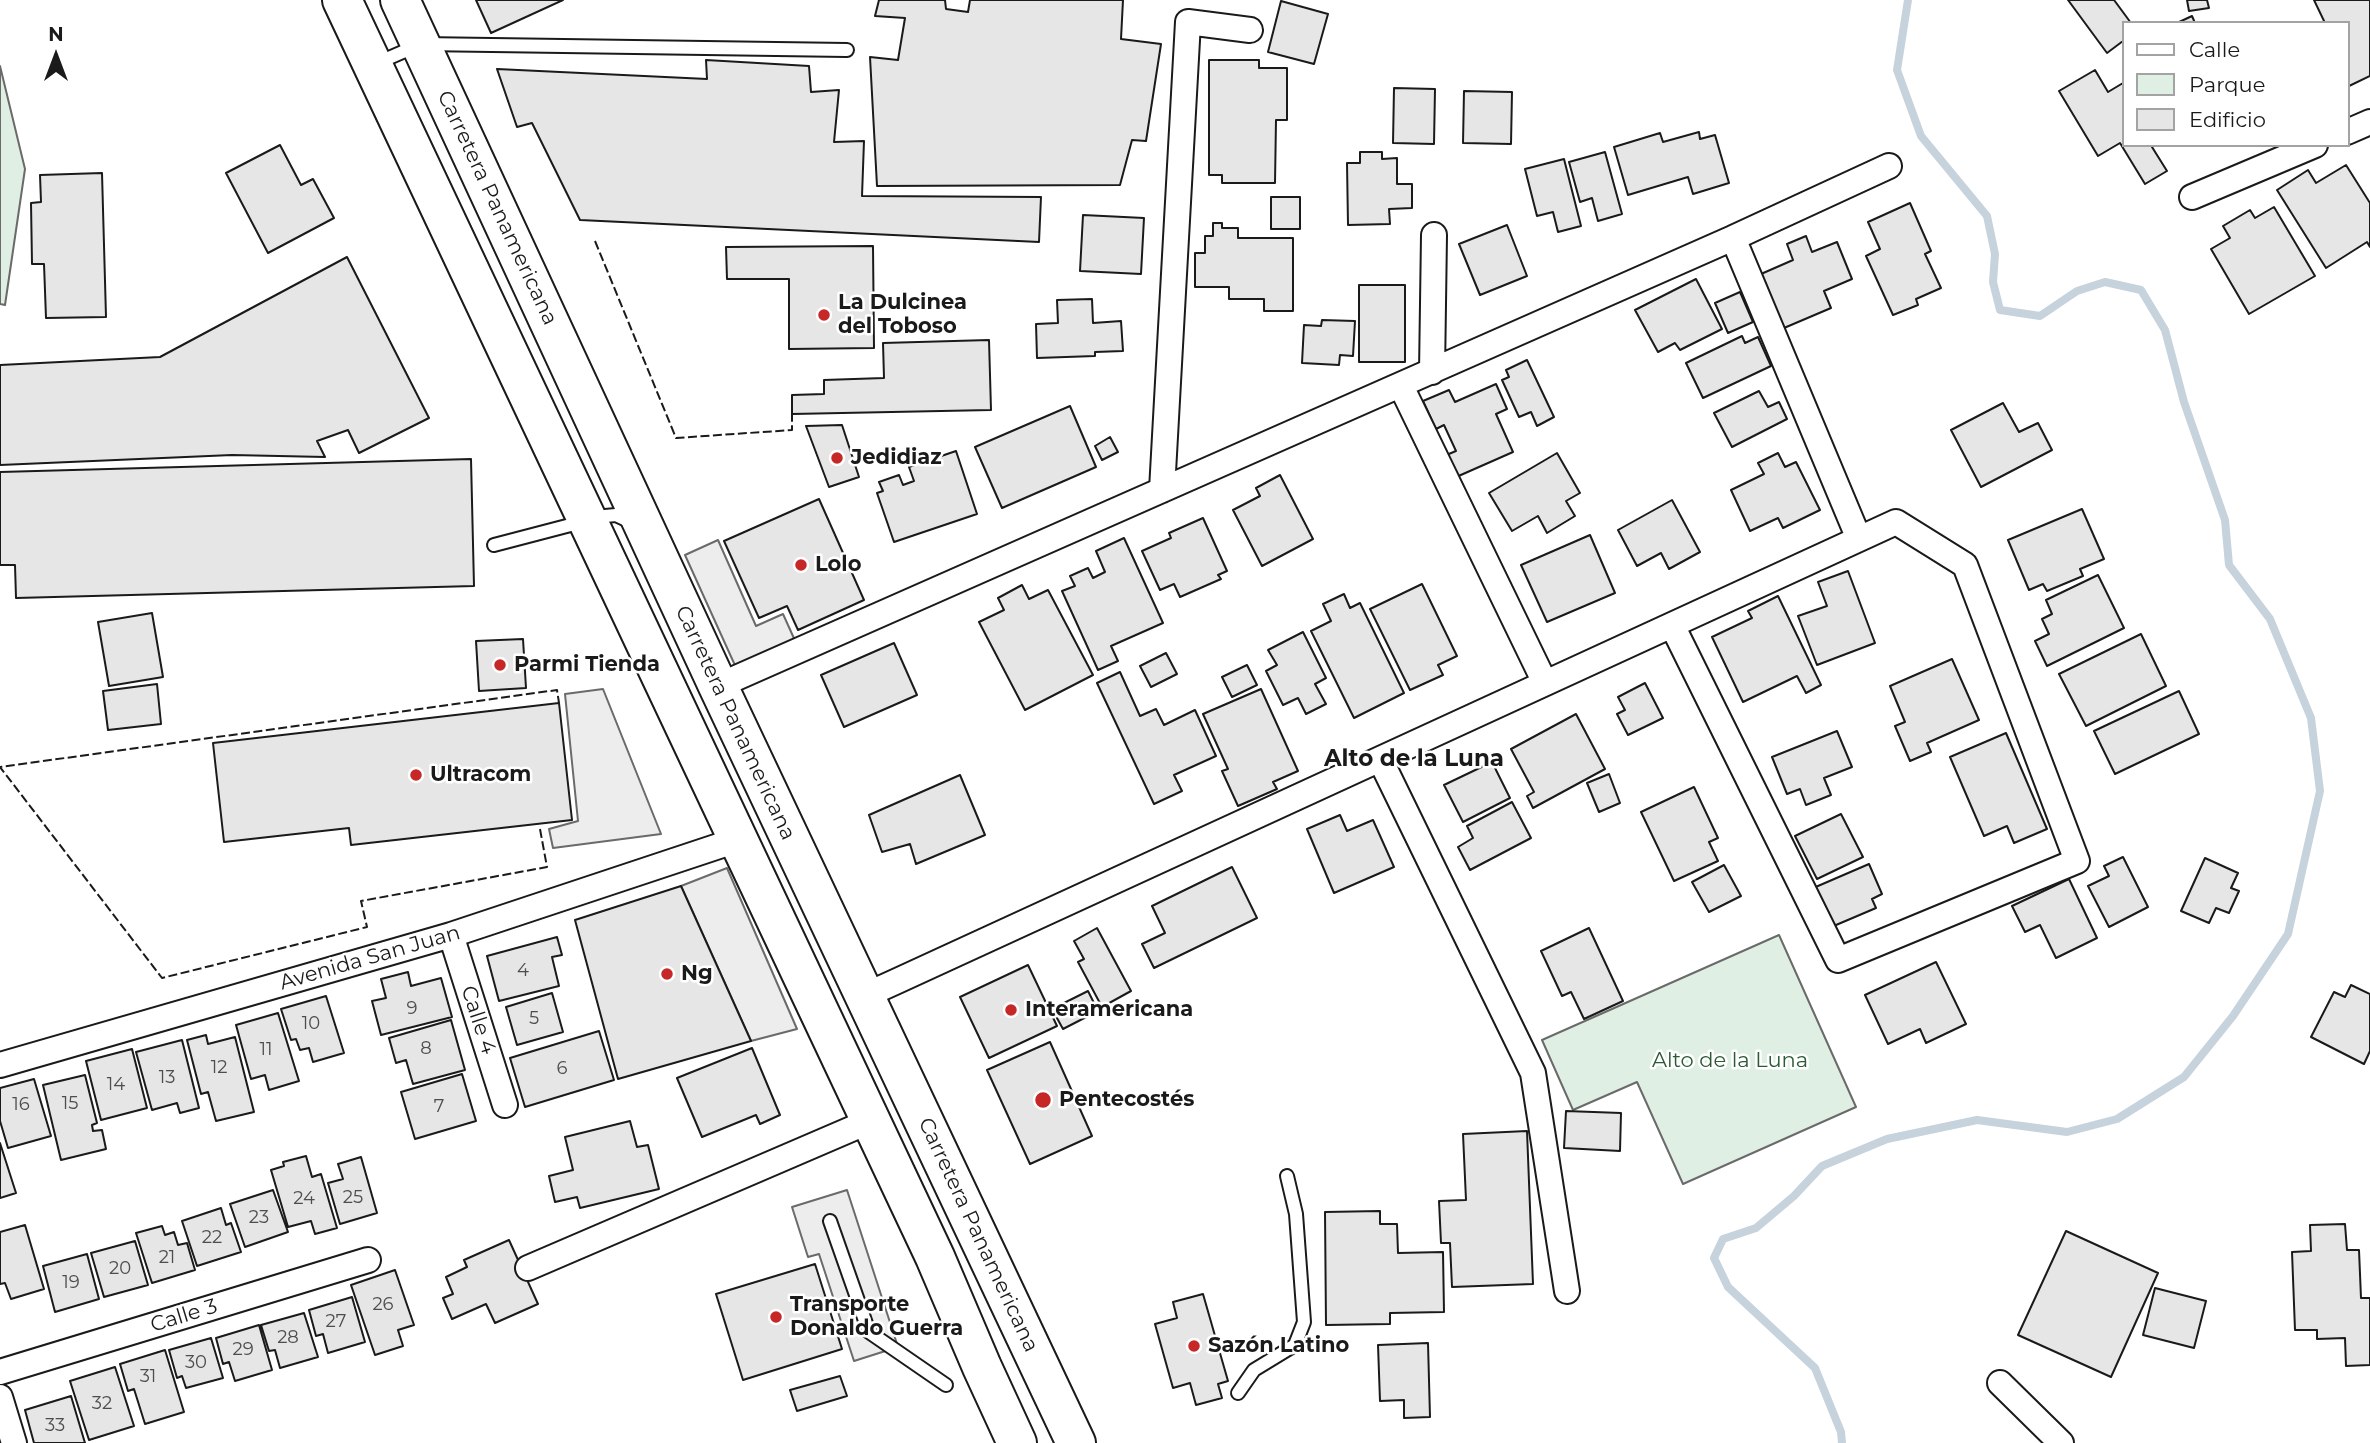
<!DOCTYPE html>
<meta charset="utf-8">
<style>
body{margin:0}
#map{position:relative;width:2370px;height:1443px;overflow:hidden;background:#fff;font-family:Montserrat,sans-serif}
canvas{display:block}
.legend{position:absolute;left:2122px;top:21px;width:228px;height:126px;box-sizing:border-box;background:#fff;border:2px solid #a3a3a3;margin:0;padding:9px 12px;list-style:none;font-size:21px;color:#1a1a1a}
.legend li{display:flex;align-items:center;gap:14px;height:35px}
.legend b{width:35px;border:2px solid #a3a3a3}
.north{position:absolute;left:21px;top:21px;width:70px;height:70px;-webkit-text-stroke:5px #fff;paint-order:stroke;rotate:0deg;font-size:19px;font-weight:700;line-height:28px;text-align:center;color:#1a1a1a}
.north::after{content:'';display:block;margin:auto;width:24px;height:32px;background:#1a1a1a;clip-path:polygon(50% 0,100% 100%,50% 72%,0 100%)}
</style>
<div id="map">
<canvas width="2370" height="1443"></canvas>
<ul class="legend">
<li><b style="height:9px;background:#fff"></b>Calle</li>
<li><b style="height:19px;background:#e0efe3"></b>Parque</li>
<li><b style="height:19px;background:#e6e6e6"></b>Edificio</li>
</ul>
<div class="north">N</div>
</div>
<script>
const context = document.querySelector('canvas').getContext('2d');
context.lineJoin = 'round';
function paint(path, color) { context.fillStyle = color; context.fill(path, 'evenodd'); }
function trace(path, color, width, dash) { context.strokeStyle = color; context.lineWidth = width; context.lineCap = dash ? 'butt' : 'round'; context.setLineDash(dash || []); context.stroke(path); }
function write(font, color, halo, rows, align = 'center') {
  context.font = font + ' Montserrat,sans-serif'; context.lineWidth = 5; context.setLineDash([]); context.textBaseline = 'middle'; context.strokeStyle = halo; context.fillStyle = color; for (const [text, x, y, turn = 0] of rows) {
    context.save(); context.translate(x, y); context.rotate((+turn || 0) * Math.PI / 180); context.textAlign = isNaN(turn) ? turn : align; if (halo) context.strokeText(text, 0, 0); context.fillText(text, 0, 0); context.restore();
  }
}
const green = new Path2D(`
 M 0,66 L 25,169 L 5,305 L 0,304 Z
 M 1779,935 L 1856,1107 L 1683,1184 L 1637,1082 L 1573,1110 L 1542,1040 Z`);
paint(green, '#e0efe3');
trace(green, '#6a6a6a', 2);
const parking = new Path2D(`
 M 718,540 L 756,626 L 783,614 L 797,645 L 738,672 L 685,555 Z
 M 603,689 L 661,834 L 553,848 L 549,829 L 578,821 L 565,694 Z
 M 727,868 L 797,1029 L 751,1041 L 681,886 Z
 M 847,1190 L 898,1347 L 854,1361 L 819,1254 L 808,1257 L 792,1207 Z`);
paint(parking, '#ededed');
trace(parking, '#6a6a6a', 2);
trace(new Path2D(`
 M 1842,1443 L 1841,1432 L 1815,1368 L 1728,1287 L 1714,1258 L 1723,1239 L 1756,1228 L 1794,1196 L 1822,1166 L 1887,1139 L 1977,1120 L 2067,1132 L 2117,1119 L 2184,1077 L 2233,1016 L 2288,934 L 2320,791 L 2311,718 L 2270,619 L 2229,565 L 2225,520 L 2184,402 L 2165,330 L 2141,290 L 2105,282 L 2077,291 L 2040,316 L 2000,310 L 1993,282 L 1995,254 L 1987,216 L 1921,136 L 1897,70 L 1908,0`), '#c6d2dc', 8);
const building = new Path2D(`
 M 476,0 L 563,0 L 491,33 Z
 M 879,0 L 945,0 L 946,9 L 968,12 L 970,0 L 1123,0 L 1121,39 L 1161,44 L 1146,141 L 1132,140 L 1120,185 L 877,186 L 870,57 L 898,60 L 905,18 L 875,16 Z
 M 2068,0 L 2114,0 L 2131,23 L 2123,23 L 2123,41 L 2107,53 Z
 M 2187,0 L 2207,0 L 2209,8 L 2189,11 Z
 M 2314,0 L 2370,0 L 2370,76 L 2347,87 L 2347,23 L 2325,23 Z
 M 1281,1 L 1328,14 L 1314,64 L 1268,52 Z
 M 2192,16 L 2195,23 L 2177,23 Z
 M 706,60 L 809,66 L 811,92 L 839,90 L 834,142 L 864,141 L 862,196 L 1041,197 L 1039,242 L 580,220 L 532,123 L 517,127 L 497,69 L 707,79 Z
 M 1209,60 L 1259,60 L 1259,68 L 1287,68 L 1287,120 L 1276,120 L 1275,183 L 1222,183 L 1222,175 L 1209,175 Z
 M 2095,70 L 2108,92 L 2123,83 L 2123,145 L 2155,145 L 2152,147 L 2167,171 L 2145,184 L 2120,143 L 2098,156 L 2059,91 Z
 M 1394,88 L 1435,89 L 1434,144 L 1393,143 Z
 M 1464,91 L 1512,92 L 1511,144 L 1463,143 Z
 M 1699,132 L 1700,139 L 1715,135 L 1729,183 L 1693,194 L 1688,177 L 1628,195 L 1614,147 L 1660,133 L 1663,142 Z
 M 280,145 L 301,185 L 313,179 L 334,218 L 268,253 L 226,173 Z
 M 1360,152 L 1382,152 L 1382,159 L 1397,158 L 1397,184 L 1412,184 L 1412,208 L 1389,209 L 1390,224 L 1348,225 L 1347,163 L 1360,163 Z
 M 1605,152 L 1622,214 L 1598,221 L 1592,198 L 1580,202 L 1569,162 Z
 M 1564,159 L 1581,226 L 1558,232 L 1553,212 L 1537,216 L 1525,169 Z
 M 2346,165 L 2370,203 L 2370,247 L 2367,242 L 2326,268 L 2277,190 L 2308,170 L 2316,183 Z
 M 102,173 L 106,317 L 46,318 L 44,264 L 32,264 L 31,203 L 41,202 L 40,175 Z
 M 1271,197 L 1300,197 L 1300,229 L 1271,229 Z
 M 1910,203 L 1931,251 L 1925,254 L 1941,288 L 1916,299 L 1918,305 L 1893,315 L 1866,256 L 1880,249 L 1868,222 Z
 M 2274,207 L 2315,276 L 2249,314 L 2211,249 L 2230,238 L 2223,226 L 2250,210 L 2255,218 Z
 M 1083,215 L 1144,218 L 1141,274 L 1080,271 Z
 M 1213,223 L 1222,223 L 1222,228 L 1238,228 L 1238,238 L 1293,238 L 1293,311 L 1264,311 L 1264,299 L 1229,299 L 1229,287 L 1195,287 L 1195,253 L 1205,253 L 1205,236 L 1213,236 Z
 M 1507,225 L 1527,276 L 1480,295 L 1459,244 Z
 M 1806,236 L 1812,252 L 1837,242 L 1852,279 L 1824,291 L 1831,308 L 1784,328 L 1761,274 L 1793,260 L 1787,244 Z
 M 873,246 L 874,348 L 789,349 L 789,279 L 727,279 L 726,247 Z
 M 347,257 L 429,418 L 359,453 L 348,430 L 317,441 L 325,457 L 232,455 L 0,465 L 0,365 L 160,357 Z
 M 1696,279 L 1722,329 L 1680,350 L 1675,343 L 1658,352 L 1635,310 Z
 M 1359,285 L 1405,285 L 1405,362 L 1359,362 Z
 M 1740,292 L 1753,322 L 1728,333 L 1715,303 Z
 M 1092,299 L 1093,323 L 1121,321 L 1123,351 L 1095,352 L 1095,356 L 1037,358 L 1036,324 L 1058,323 L 1057,300 Z
 M 1322,320 L 1355,321 L 1353,356 L 1340,355 L 1339,365 L 1302,363 L 1304,325 L 1321,326 Z
 M 1742,336 L 1745,343 L 1758,337 L 1771,366 L 1703,398 L 1686,363 Z
 M 989,340 L 991,410 L 792,414 L 792,395 L 824,394 L 824,380 L 884,378 L 883,343 Z
 M 1527,360 L 1554,417 L 1537,426 L 1531,412 L 1519,417 L 1502,380 L 1509,377 L 1506,370 Z
 M 1496,384 L 1507,409 L 1496,414 L 1513,452 L 1454,478 L 1444,456 L 1456,451 L 1444,425 L 1436,429 L 1423,401 L 1449,390 L 1455,402 Z
 M 1759,391 L 1768,407 L 1779,402 L 1787,419 L 1732,447 L 1714,413 Z
 M 2003,403 L 2019,432 L 2038,423 L 2052,450 L 1981,487 L 1951,430 Z
 M 1070,406 L 1096,467 L 1002,508 L 975,447 Z
 M 842,425 L 859,477 L 829,487 L 806,426 Z
 M 1110,437 L 1118,452 L 1102,460 L 1095,446 Z
 M 956,451 L 977,514 L 894,542 L 877,493 L 883,491 L 879,482 L 899,475 L 903,485 L 914,481 L 909,467 Z
 M 1557,453 L 1580,493 L 1566,501 L 1575,516 L 1547,533 L 1538,516 L 1512,531 L 1489,493 Z
 M 1778,453 L 1785,467 L 1796,462 L 1820,510 L 1783,528 L 1778,518 L 1750,531 L 1731,490 L 1764,474 L 1758,463 Z
 M 471,459 L 474,586 L 16,598 L 15,565 L 0,565 L 0,472 Z
 M 1280,475 L 1313,539 L 1262,566 L 1233,510 L 1260,496 L 1256,488 Z
 M 819,499 L 864,600 L 798,630 L 787,606 L 759,618 L 724,541 Z
 M 1672,500 L 1700,552 L 1669,569 L 1661,553 L 1637,566 L 1618,530 Z
 M 2082,509 L 2104,559 L 2080,569 L 2083,576 L 2047,591 L 2043,584 L 2029,590 L 2008,540 Z
 M 1203,518 L 1227,571 L 1218,575 L 1221,579 L 1180,597 L 1174,584 L 1160,590 L 1142,551 L 1171,538 L 1169,533 Z
 M 1590,535 L 1615,593 L 1547,622 L 1521,565 Z
 M 1124,538 L 1163,623 L 1111,646 L 1118,661 L 1098,670 L 1062,591 L 1075,586 L 1070,576 L 1088,568 L 1093,578 L 1105,572 L 1096,551 Z
 M 1848,571 L 1875,643 L 1817,665 L 1798,616 L 1827,606 L 1818,582 Z
 M 2098,575 L 2124,628 L 2047,666 L 2035,641 L 2049,634 L 2042,619 L 2052,614 L 2046,600 Z
 M 1422,584 L 1457,656 L 1438,665 L 1443,675 L 1410,690 L 1370,609 Z
 M 1022,585 L 1029,599 L 1048,590 L 1093,675 L 1025,710 L 979,622 L 1004,610 L 998,598 Z
 M 1344,594 L 1350,608 L 1360,603 L 1404,693 L 1354,718 L 1311,631 L 1331,621 L 1323,604 Z
 M 1778,596 L 1821,685 L 1806,693 L 1797,676 L 1743,702 L 1712,637 L 1752,618 L 1748,611 Z
 M 152,613 L 163,677 L 109,686 L 98,622 Z
 M 1303,632 L 1326,678 L 1315,684 L 1326,704 L 1306,714 L 1298,698 L 1283,705 L 1266,671 L 1277,665 L 1268,650 Z
 M 2141,634 L 2166,686 L 2086,726 L 2059,674 Z
 M 523,639 L 526,688 L 479,691 L 476,641 Z
 M 894,643 L 917,695 L 844,727 L 821,675 Z
 M 1166,653 L 1177,674 L 1151,687 L 1140,666 Z
 M 1952,659 L 1979,720 L 1927,743 L 1931,752 L 1910,761 L 1895,726 L 1905,722 L 1890,686 Z
 M 1247,665 L 1257,685 L 1232,697 L 1222,677 Z
 M 1120,672 L 1140,716 L 1156,709 L 1164,725 L 1195,710 L 1216,756 L 1174,775 L 1182,791 L 1154,804 L 1097,683 Z
 M 1645,683 L 1663,718 L 1628,735 L 1617,714 L 1625,710 L 1618,697 Z
 M 157,684 L 161,724 L 108,730 L 103,691 Z
 M 1261,689 L 1298,771 L 1273,782 L 1277,789 L 1238,806 L 1222,771 L 1228,769 L 1203,714 Z
 M 2179,691 L 2199,734 L 2115,774 L 2094,731 Z
 M 559,703 L 572,820 L 351,845 L 349,828 L 224,842 L 213,743 Z
 M 1576,714 L 1605,769 L 1533,808 L 1527,796 L 1534,792 L 1511,749 Z
 M 1837,731 L 1852,767 L 1824,778 L 1831,795 L 1806,805 L 1800,789 L 1787,794 L 1772,757 Z
 M 2006,733 L 2047,829 L 2014,843 L 2007,826 L 1984,836 L 1950,757 Z
 M 1492,762 L 1510,798 L 1463,822 L 1444,785 Z
 M 1609,774 L 1620,803 L 1599,812 L 1587,783 Z
 M 960,775 L 985,835 L 916,864 L 910,844 L 882,852 L 869,815 Z
 M 1694,787 L 1718,838 L 1709,842 L 1718,861 L 1674,881 L 1641,812 Z
 M 1512,802 L 1531,838 L 1470,870 L 1458,847 L 1473,838 L 1467,826 Z
 M 1841,814 L 1863,857 L 1817,879 L 1795,836 Z
 M 1340,815 L 1347,831 L 1373,820 L 1394,867 L 1334,893 L 1307,829 Z
 M 2123,857 L 2148,907 L 2109,927 L 2088,886 L 2109,876 L 2104,866 Z
 M 2205,858 L 2238,873 L 2231,888 L 2239,891 L 2229,913 L 2216,908 L 2209,923 L 2181,911 Z
 M 1869,864 L 1882,894 L 1872,899 L 1876,908 L 1829,928 L 1811,889 Z
 M 1724,865 L 1741,896 L 1709,912 L 1692,882 Z
 M 1232,867 L 1257,918 L 1154,968 L 1142,944 L 1165,933 L 1152,906 Z
 M 2069,879 L 2097,938 L 2056,958 L 2040,925 L 2025,932 L 2012,906 Z
 M 681,886 L 751,1041 L 618,1079 L 575,920 Z
 M 1097,928 L 1131,991 L 1102,1007 L 1078,962 L 1084,959 L 1074,941 Z
 M 1589,928 L 1623,1001 L 1584,1019 L 1571,992 L 1562,996 L 1541,951 Z
 M 557,937 L 562,955 L 552,957 L 559,986 L 499,1001 L 487,956 Z
 M 1936,962 L 1966,1024 L 1926,1043 L 1920,1029 L 1888,1044 L 1865,995 Z
 M 1028,965 L 1057,1026 L 989,1058 L 960,997 Z
 M 408,972 L 411,986 L 441,978 L 452,1017 L 381,1035 L 372,1001 L 386,998 L 381,979 Z
 M 2351,985 L 2370,994 L 2370,1051 L 2364,1064 L 2311,1037 L 2334,992 L 2345,997 Z
 M 1088,991 L 1098,1011 L 1063,1029 L 1052,1009 Z
 M 552,993 L 563,1032 L 517,1045 L 506,1007 Z
 M 326,996 L 344,1053 L 313,1062 L 309,1048 L 300,1050 L 296,1039 L 291,1040 L 281,1009 Z
 M 278,1013 L 299,1081 L 269,1090 L 265,1075 L 251,1079 L 236,1025 Z
 M 451,1020 L 465,1070 L 413,1084 L 406,1060 L 396,1063 L 389,1038 Z
 M 599,1031 L 614,1080 L 525,1107 L 510,1058 Z
 M 206,1035 L 208,1044 L 235,1037 L 254,1112 L 216,1121 L 208,1092 L 201,1094 L 187,1040 Z
 M 182,1040 L 199,1108 L 180,1113 L 177,1103 L 152,1110 L 136,1052 Z
 M 1050,1042 L 1092,1136 L 1030,1164 L 987,1070 Z
 M 752,1048 L 780,1115 L 760,1124 L 756,1115 L 702,1137 L 677,1078 Z
 M 132,1049 L 147,1108 L 101,1120 L 86,1061 Z
 M 462,1074 L 476,1121 L 415,1139 L 401,1092 Z
 M 85,1075 L 97,1123 L 92,1125 L 93,1131 L 102,1130 L 106,1149 L 61,1160 L 43,1085 Z
 M 34,1079 L 51,1136 L 8,1148 L 0,1121 L 0,1088 Z
 M 1566,1111 L 1621,1113 L 1620,1151 L 1564,1148 Z
 M 630,1121 L 637,1147 L 648,1145 L 659,1189 L 580,1208 L 577,1197 L 555,1202 L 549,1176 L 573,1170 L 565,1137 Z
 M 1527,1131 L 1533,1284 L 1452,1287 L 1450,1243 L 1441,1243 L 1439,1201 L 1466,1200 L 1463,1134 Z
 M 0,1143 L 16,1193 L 0,1198 Z
 M 306,1156 L 312,1177 L 321,1174 L 337,1228 L 315,1234 L 311,1221 L 288,1227 L 271,1170 L 284,1166 L 283,1162 Z
 M 361,1157 L 377,1213 L 340,1224 L 328,1183 L 343,1179 L 338,1164 Z
 M 273,1190 L 288,1232 L 245,1247 L 230,1204 Z
 M 221,1208 L 226,1225 L 231,1223 L 241,1252 L 197,1266 L 182,1221 Z
 M 1380,1211 L 1380,1224 L 1397,1224 L 1398,1253 L 1443,1252 L 1444,1312 L 1390,1313 L 1390,1324 L 1326,1325 L 1325,1212 Z
 M 2345,1224 L 2347,1250 L 2359,1250 L 2361,1298 L 2370,1298 L 2370,1365 L 2346,1366 L 2345,1338 L 2317,1339 L 2317,1330 L 2295,1330 L 2292,1252 L 2311,1251 L 2310,1225 Z
 M 25,1225 L 44,1289 L 11,1299 L 5,1283 L 0,1284 L 0,1232 Z
 M 162,1226 L 165,1235 L 174,1232 L 178,1245 L 187,1243 L 195,1270 L 152,1283 L 136,1233 Z
 M 2066,1231 L 2158,1273 L 2111,1377 L 2018,1335 Z
 M 509,1240 L 538,1304 L 495,1323 L 486,1304 L 452,1319 L 443,1298 L 453,1294 L 446,1277 L 467,1267 L 464,1260 Z
 M 135,1241 L 148,1285 L 104,1297 L 91,1253 Z
 M 87,1254 L 99,1299 L 55,1312 L 43,1266 Z
 M 815,1264 L 842,1349 L 743,1380 L 716,1294 Z
 M 395,1270 L 414,1325 L 398,1330 L 403,1346 L 375,1355 L 351,1285 Z
 M 2155,1288 L 2206,1301 L 2194,1348 L 2143,1335 Z
 M 1203,1294 L 1228,1381 L 1218,1384 L 1222,1398 L 1196,1405 L 1190,1383 L 1173,1388 L 1155,1324 L 1177,1318 L 1173,1302 Z
 M 352,1297 L 365,1342 L 328,1353 L 323,1334 L 316,1336 L 309,1310 Z
 M 304,1313 L 318,1357 L 280,1368 L 275,1350 L 269,1351 L 261,1325 Z
 M 259,1325 L 272,1370 L 235,1381 L 229,1362 L 223,1364 L 216,1338 Z
 M 211,1338 L 223,1378 L 186,1388 L 182,1376 L 177,1378 L 169,1350 Z
 M 1428,1343 L 1430,1417 L 1404,1418 L 1404,1400 L 1380,1401 L 1378,1345 Z
 M 165,1350 L 184,1412 L 145,1424 L 134,1389 L 128,1391 L 120,1364 Z
 M 115,1367 L 134,1426 L 89,1440 L 70,1381 Z
 M 840,1376 L 847,1396 L 797,1411 L 790,1390 Z
 M 71,1396 L 85,1443 L 34,1443 L 25,1410 Z`);
paint(building, '#e6e6e6');
trace(building, '#1a1a1a', 2);
const lane = new Path2D(`
 M 375,64 L 421,44 L 847,50
 M 494,545 L 605,516 L 616,515 L 633,523
 M 830,1221 L 869,1332 L 946,1385
 M 1238,1393 L 1254,1370 L 1295,1345 L 1304,1322 L 1296,1214 L 1287,1176`);
const street = new Path2D(`
 M 2347,132 L 2370,122
 M 2192,197 L 2315,145
 M 1733,238 L 1889,166
 M 1432,372 L 1434,235
 M 1401,386 L 1545,683
 M 1162,490 L 1188,22 L 1250,30
 M 718,686 L 1733,238 L 1859,539
 M 1380,759 L 1533,1073 L 1567,1291
 M 451,935 L 505,1105
 M 864,996 L 895,982 L 1896,522 L 1965,565 L 2077,861 L 1838,960 L 1672,625
 M 0,1065 L 451,935 L 737,840
 M 528,1268 L 870,1121
 M 0,1372 L 368,1260
 M 2000,1383 L 2061,1443
 M 0,1397 L 14,1443`);
const highway = new Path2D(`
 M 342,0 L 935,1257 L 982,1367 L 1017,1443
 M 400,0 L 718,686 L 1076,1443`);
trace(lane, '#1a1a1a', 16);
trace(street, '#1a1a1a', 28);
trace(highway, '#1a1a1a', 42);
trace(lane, '#fff', 12);
trace(street, '#fff', 24);
trace(highway, '#fff', 38);
trace(new Path2D(`
 M 595,241 L 676,438 L 792,430 L 792,414
 M 540,829 L 547,867 L 361,901 L 367,927 L 162,978 L 0,767 L 557,690 L 559,703`), '#1a1a1a', 2, [9, 3.5]);
for (const [x, y, r, color] of [
 [824,315,7,"#c62828"],
 [837,458,7,"#c62828"],
 [801,565,7,"#c62828"],
 [500,665,7,"#c62828"],
 [416,775,7,"#c62828"],
 [667,974,7,"#c62828"],
 [1011,1010,7,"#c62828"],
 [1043,1100,9,"#c62828"],
 [776,1317,7,"#c62828"],
 [1194,1346,7,"#c62828"]
]) { const dot = new Path2D(); dot.arc(x, y, r, 0, 2 * Math.PI); context.fillStyle = color; context.fill(dot); trace(dot, '#fff', 2.5); }
write('18px', '#4d4d4d', null, [
 ["4",523,971],
 ["9",412,1009],
 ["5",534,1019],
 ["10",311,1024],
 ["8",426,1049],
 ["11",266,1050],
 ["12",219,1068],
 ["6",562,1069],
 ["13",167,1078],
 ["14",116,1085],
 ["15",70,1104],
 ["16",21,1105],
 ["7",439,1107],
 ["25",353,1198],
 ["24",304,1199],
 ["23",259,1218],
 ["22",212,1238],
 ["21",167,1258],
 ["20",120,1269],
 ["19",71,1283],
 ["26",383,1305],
 ["27",336,1322],
 ["28",288,1338],
 ["29",243,1350],
 ["30",196,1363],
 ["31",148,1377],
 ["32",102,1404],
 ["33",55,1426]
]);
write('21px', '#1a1a1a', '#fff', [
 ["Carretera Panamericana",497,208,65],
 ["Carretera Panamericana",735,723,65],
 ["Avenida San Juan",370,958,-16],
 ["Calle 4",478,1020,72],
 ["Carretera Panamericana",978,1235,65],
 ["Calle 3",184,1316,-17]
]);
write('bold 21px', '#1a1a1a', '#fff', [
 ["La Dulcinea",838,303],
 ["del Toboso",838,327],
 ["Jedidiaz",851,458],
 ["Lolo",815,565],
 ["Parmi Tienda",514,665],
 ["Ultracom",430,775],
 ["Ng",681,974],
 ["Interamericana",1025,1010],
 ["Pentecostés",1059,1100],
 ["Transporte",790,1305],
 ["Donaldo Guerra",790,1329],
 ["Sazón Latino",1208,1346]
], 'left');
write('21px', '#2b5a34', '#fff', [
 ["Alto de la Luna",1730,1061]
]);
write('bold 23px', '#1a1a1a', '#fff', [
 ["Alto de la Luna",1414,759]
]);
</script>
